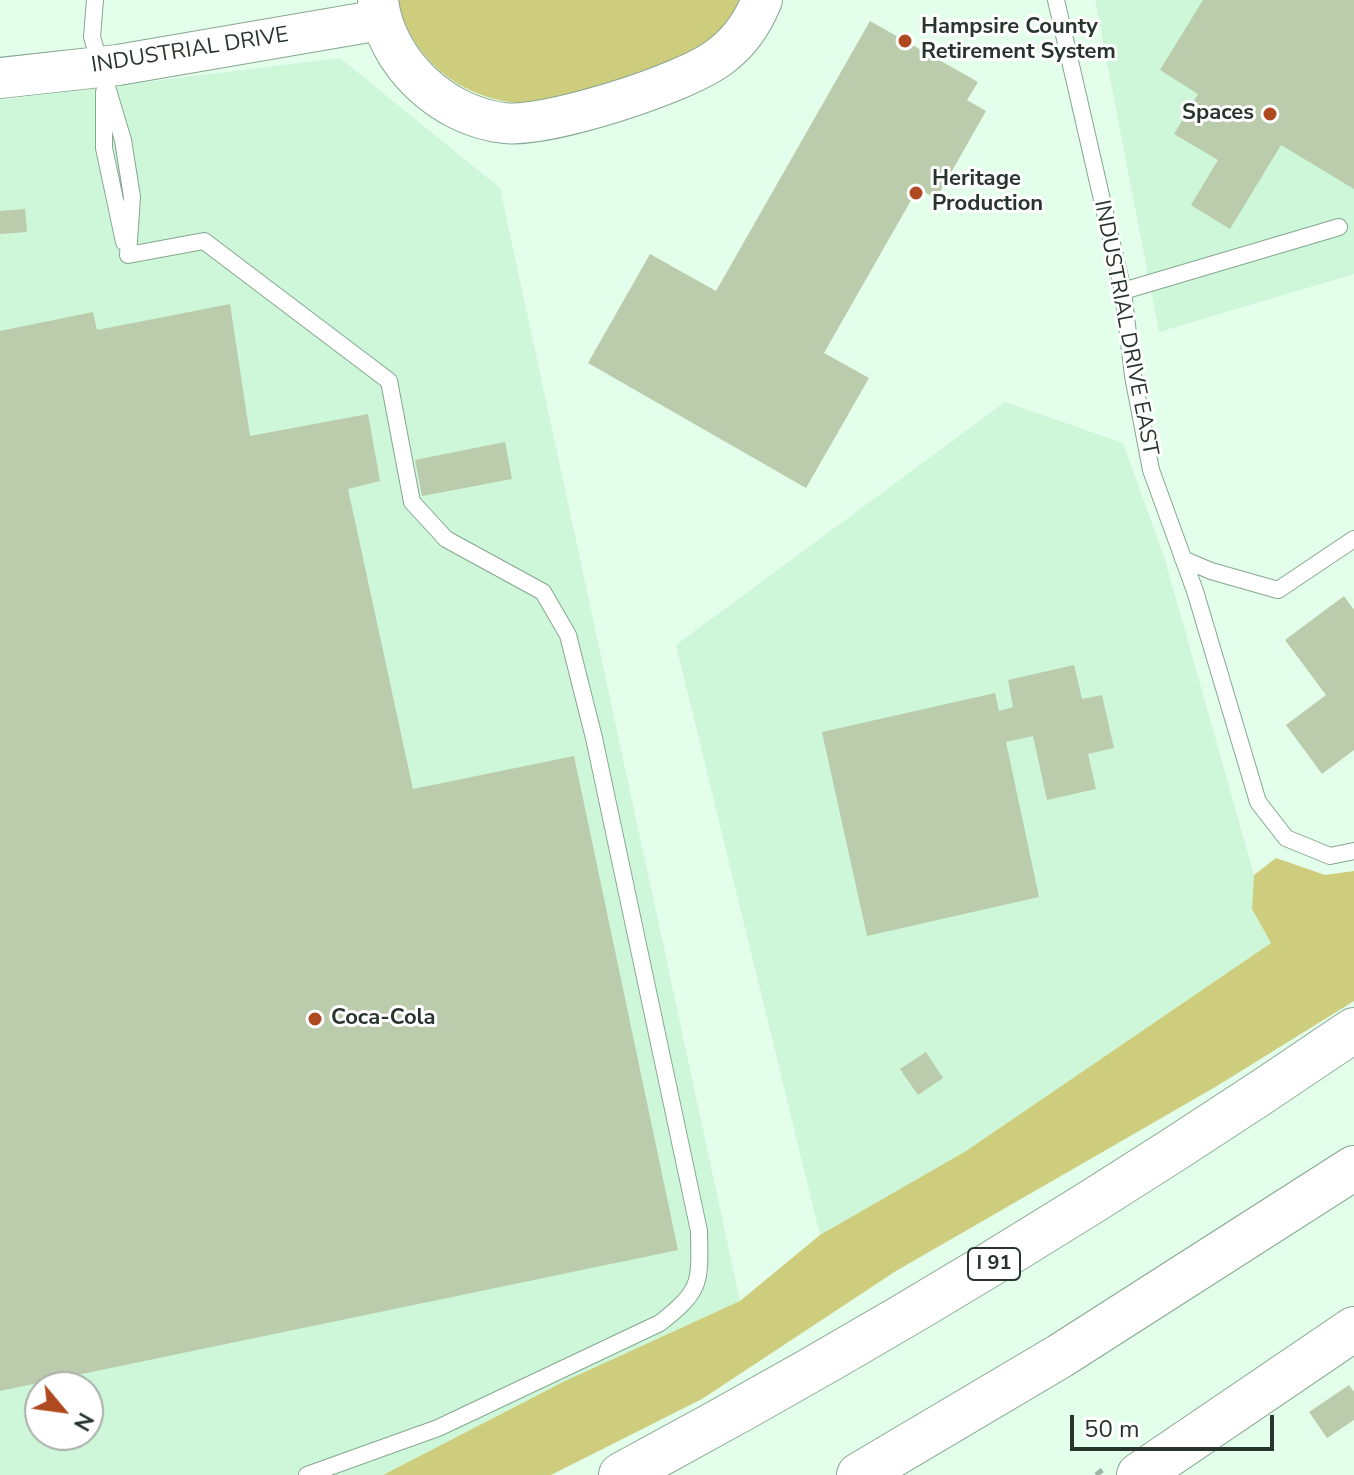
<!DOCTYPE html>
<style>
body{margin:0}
#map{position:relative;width:1354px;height:1475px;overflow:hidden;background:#e3feea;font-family:"Nunito Sans",sans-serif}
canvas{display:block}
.north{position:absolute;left:24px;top:1371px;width:80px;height:80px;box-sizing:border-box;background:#fff;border:2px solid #a9aeab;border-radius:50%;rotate:119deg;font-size:22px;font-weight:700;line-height:32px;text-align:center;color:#28352c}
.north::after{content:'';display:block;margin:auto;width:28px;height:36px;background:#af491f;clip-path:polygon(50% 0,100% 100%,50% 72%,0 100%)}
.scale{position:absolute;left:1070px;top:1415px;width:204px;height:36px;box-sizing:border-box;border:4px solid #28352c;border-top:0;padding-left:10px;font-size:24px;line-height:28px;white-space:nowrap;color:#28352c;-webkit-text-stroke:6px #fff;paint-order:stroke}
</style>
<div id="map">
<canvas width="1354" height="1475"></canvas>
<div class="north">N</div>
<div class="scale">50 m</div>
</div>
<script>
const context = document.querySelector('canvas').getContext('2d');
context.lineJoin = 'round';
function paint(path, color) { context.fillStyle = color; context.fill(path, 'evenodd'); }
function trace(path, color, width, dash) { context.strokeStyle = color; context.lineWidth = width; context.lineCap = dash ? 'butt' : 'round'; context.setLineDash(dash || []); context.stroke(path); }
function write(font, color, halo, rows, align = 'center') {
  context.font = font + ' "Nunito Sans",sans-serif'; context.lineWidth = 6; context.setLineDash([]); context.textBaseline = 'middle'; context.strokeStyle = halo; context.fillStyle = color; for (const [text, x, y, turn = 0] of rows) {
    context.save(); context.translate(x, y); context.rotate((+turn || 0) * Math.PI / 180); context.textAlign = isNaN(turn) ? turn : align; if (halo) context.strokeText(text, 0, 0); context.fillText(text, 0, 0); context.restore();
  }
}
paint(new Path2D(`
 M 1095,0 L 1354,0 L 1354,274 L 1159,332 Z
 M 340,58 L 500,188 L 740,1301 L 565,1381 L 383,1475 L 0,1475 L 0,100 ZM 40,1387 L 88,1387 L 88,1435 L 40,1435 Z
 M 1005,402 L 1123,443 L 1165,560 L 1254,875 L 1252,909 L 1271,943 L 966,1151 L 820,1235 L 676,645 Z`), '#cdf7d8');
paint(new Path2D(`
 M 397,0 L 748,0 L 703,53 L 545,103 C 475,109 414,68 397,0 Z
 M 1276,858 L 1325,875 L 1354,871 L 1354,1001 L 1217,1086 L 896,1271 L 702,1399 L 551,1475 L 383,1475 L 565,1381 L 740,1301 L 820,1235 L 966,1151 L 1271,943 L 1252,909 L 1254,875 Z`), '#cdcd7d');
paint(new Path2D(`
 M 1203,0 L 1354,0 L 1354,189 L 1281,145 L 1230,229 L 1191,205 L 1218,160 L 1174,134 L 1198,94 L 1160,70 Z
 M 870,21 L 978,82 L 967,100 L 986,111 L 936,199 L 918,188 L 824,353 L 869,378 L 806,488 L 588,363 L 650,254 L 716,291 Z
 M 25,209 L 27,232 L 0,234 L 0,211 Z
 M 230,304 L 250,436 L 368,414 L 380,481 L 348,489 L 413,789 L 574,756 L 678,1250 L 0,1391 L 0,331 L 93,312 L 97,330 Z
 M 505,442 L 512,479 L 422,496 L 415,460 Z
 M 1344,596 L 1354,610 L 1354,750 L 1322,774 L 1286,725 L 1326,695 L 1285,640 Z
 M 1074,665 L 1082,699 L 1102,695 L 1114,748 L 1088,754 L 1096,789 L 1047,800 L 1033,736 L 1006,742 L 1039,897 L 867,936 L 822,732 L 995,693 L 999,711 L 1013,707 L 1008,680 Z
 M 926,1052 L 943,1078 L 918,1095 L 900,1069 Z
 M 1349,1385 L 1354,1392 L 1354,1420 L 1327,1438 L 1309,1412 Z`), '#baccab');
const service = new Path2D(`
 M 95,0 L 92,37 L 123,140 L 132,197 L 128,255
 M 1056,0 L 1123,291 L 1133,376 L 1151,470 L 1195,591 L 1258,802 L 1286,838 L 1330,856 L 1354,851
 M 104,92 L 104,148 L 124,242
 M 128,255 L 204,241 L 389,381 L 412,502 L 446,539 L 543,592 L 568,635 L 594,738 L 699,1231 C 700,1283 702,1290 660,1323 L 438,1428 L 307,1475
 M 1123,291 L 1339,227
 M 1183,559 L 1211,571 L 1278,590 L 1354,539`);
const tertiary = new Path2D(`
 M 378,0 C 385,62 442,116 504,123 C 547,128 683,84 718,58 C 738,44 753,22 762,0
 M 0,78 L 118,65 L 380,20`);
const primary = new Path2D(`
 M 1139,1475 L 1354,1329`);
const motorway = new Path2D(`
 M 621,1475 C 873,1340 1117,1192 1354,1030
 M 859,1475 L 1060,1356 L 1354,1168`);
trace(service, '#86a68f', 18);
trace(tertiary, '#86a68f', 42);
trace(primary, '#86a68f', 46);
trace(motorway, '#86a68f', 46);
trace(new Path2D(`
 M 1096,1475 L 1105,1468`), '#9db3a3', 5, [8, 4]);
trace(service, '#fff', 16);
trace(tertiary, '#fff', 40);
trace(primary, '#fff', 44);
trace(motorway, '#fff', 44);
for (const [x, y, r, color] of [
 [905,41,8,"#af491f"],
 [1270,114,8,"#af491f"],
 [916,193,8,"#af491f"],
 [315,1019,8,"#af491f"]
]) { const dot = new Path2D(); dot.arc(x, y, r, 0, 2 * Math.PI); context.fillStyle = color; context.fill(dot); trace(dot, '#fff', 3); }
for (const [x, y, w] of [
 [994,1264,52]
]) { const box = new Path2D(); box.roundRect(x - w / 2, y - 16, w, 32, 6); context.fillStyle = '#fff'; context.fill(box); trace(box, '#28352c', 2); }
write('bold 20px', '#28352c', null, [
 ["I 91",994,1264]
]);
write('bold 22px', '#28352c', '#fff', [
 ["Hampsire County",921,28],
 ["Retirement System",921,53],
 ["Spaces",1254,114,"right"],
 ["Heritage",932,180],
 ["Production",932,205],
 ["Coca-Cola",331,1019]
], 'left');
write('22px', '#28352c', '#fff', [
 ["INDUSTRIAL DRIVE",190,51,-9],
 ["INDUSTRIAL DRIVE EAST",1125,328,79]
]);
</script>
